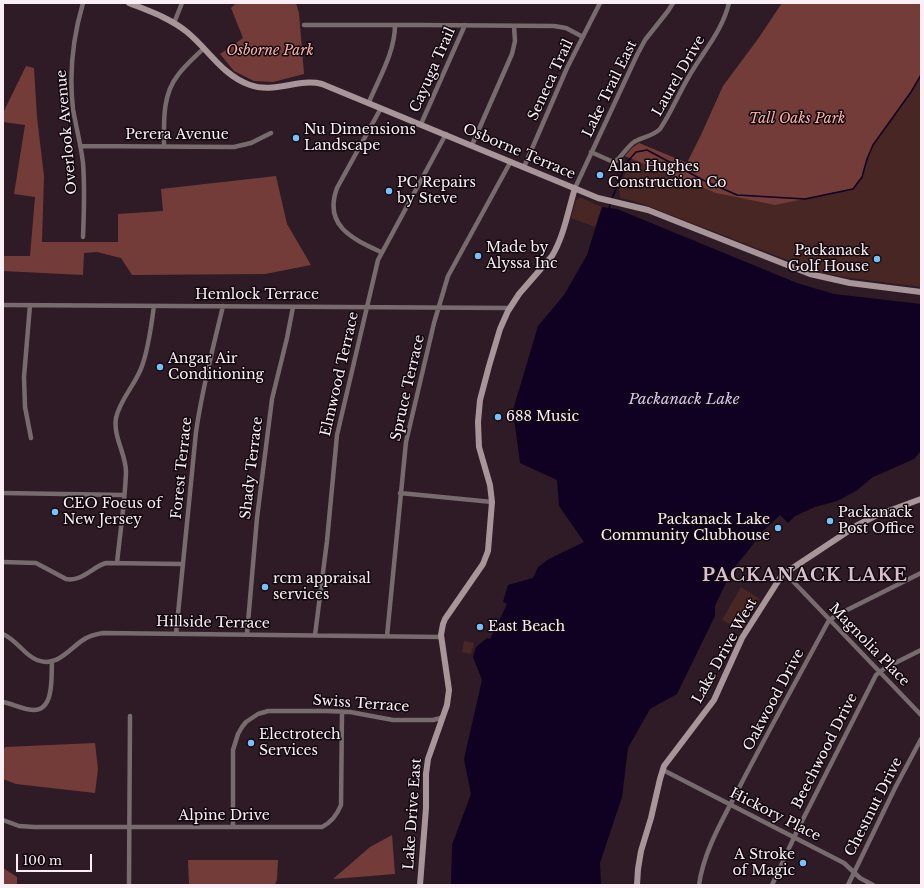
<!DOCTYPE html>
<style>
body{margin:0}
#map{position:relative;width:924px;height:888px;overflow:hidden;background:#2e1b26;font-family:"Libre Baskerville",serif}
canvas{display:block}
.frame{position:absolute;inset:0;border:4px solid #fceef5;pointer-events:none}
.scale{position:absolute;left:16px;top:854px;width:76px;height:18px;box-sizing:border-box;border:2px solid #fceef5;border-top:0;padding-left:5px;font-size:12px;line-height:14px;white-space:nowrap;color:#fceef5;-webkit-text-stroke:3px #10080d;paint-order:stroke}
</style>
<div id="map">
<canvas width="924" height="888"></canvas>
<div class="frame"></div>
<div class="scale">100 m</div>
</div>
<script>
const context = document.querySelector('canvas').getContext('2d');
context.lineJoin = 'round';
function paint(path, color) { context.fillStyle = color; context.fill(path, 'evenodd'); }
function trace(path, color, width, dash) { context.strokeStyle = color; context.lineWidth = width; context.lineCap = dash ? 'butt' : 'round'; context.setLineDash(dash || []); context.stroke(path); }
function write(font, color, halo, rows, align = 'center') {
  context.font = font + ' "Libre Baskerville",serif'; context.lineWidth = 3; context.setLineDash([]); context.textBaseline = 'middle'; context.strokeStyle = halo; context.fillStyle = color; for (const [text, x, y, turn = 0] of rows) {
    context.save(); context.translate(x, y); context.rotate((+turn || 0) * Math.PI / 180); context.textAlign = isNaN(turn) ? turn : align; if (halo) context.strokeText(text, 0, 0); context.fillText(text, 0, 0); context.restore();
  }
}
paint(new Path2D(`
 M 782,3 L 921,3 L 921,287 L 844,277 L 818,272 L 648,206 L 634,201 L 620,198 L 619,187 L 632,159 L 625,156 L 632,148 L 639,143 L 687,163 L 701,135 L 723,86 L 758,39 Z
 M 579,198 L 582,198 L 602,207 L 595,227 L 571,218 L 576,200 Z
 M 741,587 L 760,599 L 741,630 L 722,620 Z
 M 464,641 L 474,643 L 471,654 L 462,652 Z`), '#472623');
paint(new Path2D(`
 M 236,3 L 296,3 L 299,13 L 304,74 L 273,82 L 254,81 L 234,71 L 220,54 L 243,38 L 231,8 Z
 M 782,3 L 921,3 L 921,75 L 911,92 L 873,145 L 867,159 L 862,177 L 853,189 L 775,205 L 716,193 L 625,156 L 632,148 L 639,143 L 687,163 L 701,135 L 723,86 L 758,39 Z
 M 26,66 L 34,68 L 37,117 L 44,176 L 42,242 L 118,242 L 118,214 L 163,211 L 161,189 L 276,176 L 287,224 L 311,265 L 265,274 L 132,275 L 121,258 L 97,252 L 84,253 L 83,275 L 3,271 L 3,256 L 30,256 L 35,197 L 14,194 L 25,125 L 3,122 L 3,113 Z
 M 95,743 L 98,769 L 95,793 L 16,784 L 3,779 L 3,751 L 5,747 Z
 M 392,835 L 395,874 L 333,879 L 370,847 Z
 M 188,860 L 278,860 L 277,879 L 275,885 L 189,885 Z
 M 3,868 L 17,877 L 17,885 L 3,885 Z`), '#733c39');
paint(new Path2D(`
 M 602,207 L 617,209 L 797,283 L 834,294 L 921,304 L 921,451 L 914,459 L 873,477 L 856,491 L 837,501 L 815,507 L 795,516 L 788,523 L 780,515 L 762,532 L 748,551 L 732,570 L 715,606 L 715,616 L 677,694 L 650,709 L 628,748 L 622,797 L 600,863 L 601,885 L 451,885 L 452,845 L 471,794 L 464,759 L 482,680 L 473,657 L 476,647 L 487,638 L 490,639 L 507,604 L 503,602 L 508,585 L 533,578 L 538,567 L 549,559 L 584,542 L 559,506 L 557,480 L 520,463 L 513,410 L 538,326 L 564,295 L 587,255 Z`), '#100021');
trace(new Path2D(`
 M 612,199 L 626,163 L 636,152 L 647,150 L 703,180 L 737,195 L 805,199 L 853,189 L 862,177 L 867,159 L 873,145 L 911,92 L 921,75
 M 609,208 L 611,202`), '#100021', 1.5);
trace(new Path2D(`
 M 174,23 L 182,3
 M 304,25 L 420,25 L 554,26 L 566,28 L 583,37
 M 369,102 C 379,78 395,52 395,25
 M 381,108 L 337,188 C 323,226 353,239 381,252
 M 421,124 L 465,25
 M 472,145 L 512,54 L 515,41 L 514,26
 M 81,146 L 234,147 L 251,143 L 271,133
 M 164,146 C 164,122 162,95 178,75 C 185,65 195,57 204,48
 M 591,152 L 611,161 L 616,161 C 623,155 627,147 634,142 C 643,137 653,136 660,129 C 671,113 678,95 688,78 C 702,53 722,32 729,3
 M 524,167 L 567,68 L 600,3
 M 575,188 L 637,55 L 645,40 L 668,11 L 673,3
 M 83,237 C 84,212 85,188 83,163 C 81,145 76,127 73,109 C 69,74 73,37 83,3
 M 3,305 L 510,308
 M 30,305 L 24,377 L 25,407 L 31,438
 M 3,493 L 124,495
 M 400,493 L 492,502
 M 3,562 L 36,563 L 66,579 C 82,582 92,567 106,563 L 182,564
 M 117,563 C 120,533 125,502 126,472 C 126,454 113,437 116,418 C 120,399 136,384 142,366 C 149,347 151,326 154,306
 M 785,573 L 921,715
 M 3,634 C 18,641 24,655 37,660 C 57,668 69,649 83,640 C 89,636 96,634 103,633 L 442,637
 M 176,634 L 196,432 C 202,389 213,348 223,306
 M 247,634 L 257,518 L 272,399 L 287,338 L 293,307
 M 315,635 L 327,541 L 337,435 L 378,260 L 446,134
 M 387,636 L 406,442 L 434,323 L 448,276 L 511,161
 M 3,702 C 13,704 24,710 34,710 C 55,710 51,674 52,661
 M 663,770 L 844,863 L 860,878 L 873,885
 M 3,820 L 19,826 L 34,827 L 322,827 C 332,822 337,815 341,805 L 342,712
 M 233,827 L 233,750 L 238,734 L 242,727 L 246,722 L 258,714 L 268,711 L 326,711 L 350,712 L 393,720 L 433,720 L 441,718
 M 129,885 L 130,716
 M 699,885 C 704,849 725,816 741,784 C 769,730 799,676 828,622 L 835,616 L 921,573
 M 772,885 L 797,831 L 876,675 L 885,668 L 921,650
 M 848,885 L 895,788 L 921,739`), '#776b6d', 4.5);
trace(new Path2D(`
 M 129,3 C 149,11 170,18 187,32 C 208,49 223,76 250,85 C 274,94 298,78 322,84 L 598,198 L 648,210 L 810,274 L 850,283 L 921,292
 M 420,885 L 426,808 L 426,774 L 428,759 L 447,705 L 449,690 L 441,635 L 443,624 L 445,619 L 483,564 L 488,551 L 492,502 L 490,485 L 479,447 L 478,422 L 480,400 L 489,366 L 500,329 L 508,311 L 519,294 L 552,256 C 564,236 568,211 575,188
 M 637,885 L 638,869 L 641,851 L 651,818 L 660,779 L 664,766 L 714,700 L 742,638 L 782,575 L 856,526 L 875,516 L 921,499`), '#a89599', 6);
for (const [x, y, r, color] of [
 [296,138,4,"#79bff8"],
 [600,175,4,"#79bff8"],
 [389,191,4,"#79bff8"],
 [478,256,4,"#79bff8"],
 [877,259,4,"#79bff8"],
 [160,367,4,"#79bff8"],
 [498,417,4,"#79bff8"],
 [55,512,4,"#79bff8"],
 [830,521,4,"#79bff8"],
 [778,528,4,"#79bff8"],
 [265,587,4,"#79bff8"],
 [480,627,4,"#79bff8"],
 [251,743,4,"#79bff8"],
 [803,863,4,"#79bff8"]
]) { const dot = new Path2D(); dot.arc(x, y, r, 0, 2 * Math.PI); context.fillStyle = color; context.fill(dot); trace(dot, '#10080d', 1.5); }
write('italic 14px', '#fcb2ac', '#10080d', [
 ["Osborne Park",270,51],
 ["Tall Oaks Park",797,119]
]);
write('14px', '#fceef5', '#10080d', [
 ["Cayuga Trail",433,70,-66],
 ["Laurel Drive",679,76,-60],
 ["Seneca Trail",551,80,-65],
 ["Lake Trail East",610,89,-64],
 ["Overlook Avenue",67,132,-95],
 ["Perera Avenue",177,135],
 ["Osborne Terrace",519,152,23],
 ["Hemlock Terrace",257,295],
 ["Elmwood Terrace",340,374,-77],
 ["Spruce Terrace",408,388,-77],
 ["Forest Terrace",182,468,-84],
 ["Shady Terrace",252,468,-83],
 ["Hillside Terrace",213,623,1],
 ["Magnolia Place",869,645,46],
 ["Lake Drive West",725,651,-61],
 ["Oakwood Drive",774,700,-62],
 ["Swiss Terrace",361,704,4],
 ["Beechwood Drive",825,751,-63],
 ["Chestnut Drive",874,807,-63],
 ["Lake Drive East",413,814,-86],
 ["Hickory Place",775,815,27],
 ["Alpine Drive",224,816]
]);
write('14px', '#fceef5', '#10080d', [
 ["Nu Dimensions",304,130],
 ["Landscape",304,146],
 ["Alan Hughes",608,167],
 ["Construction Co",608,183],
 ["PC Repairs",397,183],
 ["by Steve",397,199],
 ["Made by",486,248],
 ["Alyssa Inc",486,264],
 ["Packanack",869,251,"right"],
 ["Golf House",869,267,"right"],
 ["Angar Air",168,359],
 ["Conditioning",168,375],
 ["688 Music",506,417],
 ["CEO Focus of",63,504],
 ["New Jersey",63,520],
 ["Packanack",838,513],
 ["Post Office",838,529],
 ["Packanack Lake",770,520,"right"],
 ["Community Clubhouse",770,536,"right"],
 ["rcm appraisal",273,579],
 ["services",273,595],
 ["East Beach",488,627],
 ["Electrotech",259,735],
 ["Services",259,751],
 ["A Stroke",795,855,"right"],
 ["of Magic",795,871,"right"]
], 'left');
write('italic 15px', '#dac0fc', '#10080d', [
 ["Packanack Lake",684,400]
]);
context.letterSpacing = '1px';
write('bold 18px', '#dac0ce', '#10080d', [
 ["PACKANACK LAKE",805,576]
]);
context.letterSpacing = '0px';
</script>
